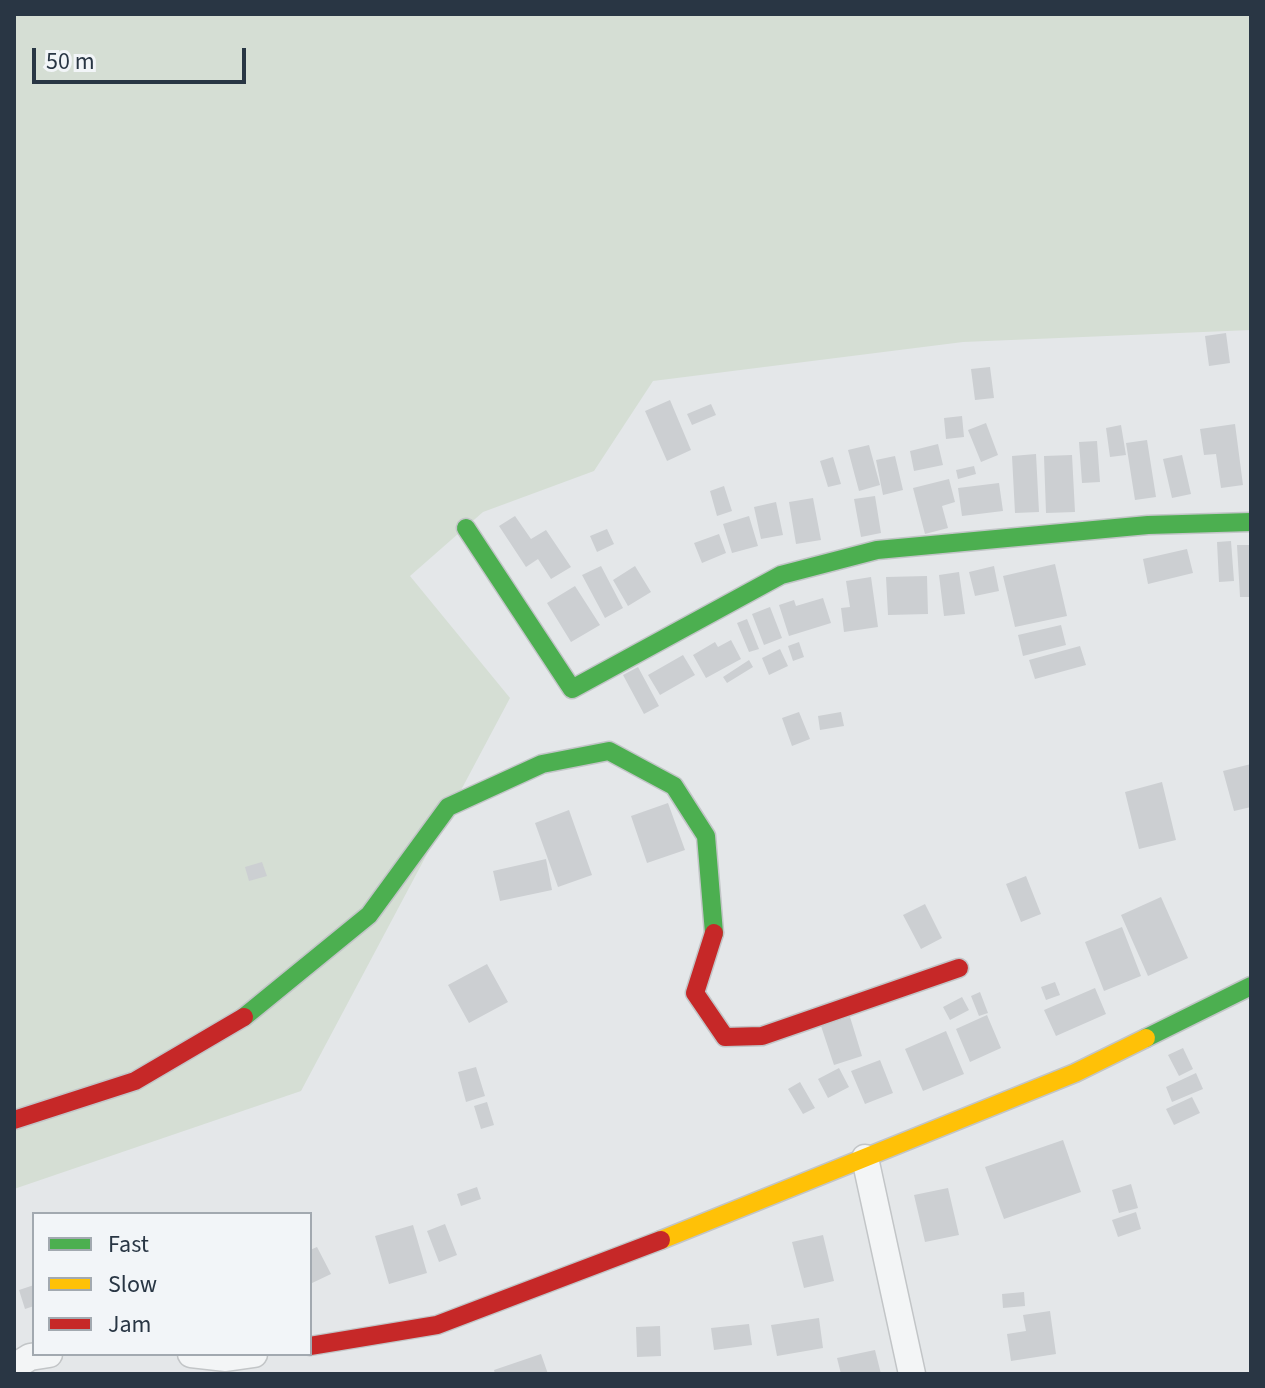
<!DOCTYPE html>
<style>
body{margin:0}
#map{position:relative;width:1265px;height:1388px;overflow:hidden;background:#e4e7e9;font-family:"Source Sans 3",sans-serif}
canvas{display:block}
.frame{position:absolute;inset:0;border:16px solid #293644;pointer-events:none}
.legend{position:absolute;left:32px;top:1212px;width:280px;height:144px;box-sizing:border-box;background:#f2f5f8;border:2px solid #a2a9b0;margin:0;padding:10px 14px;list-style:none;font-size:24px;color:#293644}
.legend li{display:flex;align-items:center;gap:16px;height:40px}
.legend b{width:40px;border:2px solid #a2a9b0}
.scale{position:absolute;left:32px;top:48px;width:214px;height:36px;box-sizing:border-box;border:4px solid #293644;border-top:0;padding-left:10px;font-size:24px;line-height:28px;white-space:nowrap;color:#293644;-webkit-text-stroke:6px #f2f5f8;paint-order:stroke}
</style>
<div id="map">
<canvas width="1265" height="1388"></canvas>
<div class="frame"></div>
<ul class="legend">
<li><b style="height:10px;background:#4caf50"></b>Fast</li>
<li><b style="height:10px;background:#ffc107"></b>Slow</li>
<li><b style="height:10px;background:#c62828"></b>Jam</li>
</ul>
<div class="scale">50 m</div>
</div>
<script>
const context = document.querySelector('canvas').getContext('2d');
context.lineJoin = 'round';
function paint(path, color) { context.fillStyle = color; context.fill(path, 'evenodd'); }
function trace(path, color, width, dash) { context.strokeStyle = color; context.lineWidth = width; context.lineCap = dash ? 'butt' : 'round'; context.setLineDash(dash || []); context.stroke(path); }
paint(new Path2D(`
 M 14,14 L 1251,14 L 1251,330 L 963,342 L 653,381 L 594,471 L 483,512 L 410,576 L 510,698 L 301,1091 L 14,1189 Z`), '#d5ded4');
paint(new Path2D(`
 M 1226,333 L 1230,363 L 1209,366 L 1205,336 Z
 M 990,367 L 994,398 L 975,400 L 971,369 Z
 M 670,400 L 691,450 L 667,461 L 645,411 Z
 M 711,404 L 716,415 L 692,425 L 687,414 Z
 M 962,416 L 964,437 L 946,439 L 944,418 Z
 M 986,423 L 998,455 L 981,462 L 968,430 Z
 M 1235,424 L 1243,485 L 1221,488 L 1216,454 L 1204,455 L 1200,429 Z
 M 1121,425 L 1126,455 L 1110,457 L 1106,428 Z
 M 1147,440 L 1156,497 L 1135,500 L 1126,443 Z
 M 1097,441 L 1100,482 L 1082,483 L 1079,442 Z
 M 938,444 L 943,465 L 914,471 L 910,451 Z
 M 869,445 L 880,485 L 859,491 L 848,450 Z
 M 1036,454 L 1039,512 L 1015,513 L 1012,456 Z
 M 1072,455 L 1075,512 L 1046,513 L 1044,456 Z
 M 1182,455 L 1191,494 L 1172,498 L 1163,459 Z
 M 895,456 L 903,490 L 883,495 L 876,460 Z
 M 833,457 L 841,484 L 828,487 L 820,461 Z
 M 974,466 L 976,474 L 958,479 L 956,470 Z
 M 949,479 L 955,502 L 942,506 L 948,528 L 925,534 L 913,488 Z
 M 999,483 L 1003,511 L 962,516 L 958,488 Z
 M 724,486 L 732,511 L 717,516 L 710,491 Z
 M 875,496 L 881,533 L 861,537 L 854,499 Z
 M 813,498 L 821,540 L 796,544 L 789,502 Z
 M 776,502 L 783,535 L 761,539 L 754,507 Z
 M 515,516 L 531,539 L 546,530 L 571,567 L 551,579 L 538,559 L 526,567 L 499,526 Z
 M 749,516 L 758,546 L 732,553 L 723,524 Z
 M 607,529 L 614,544 L 597,552 L 590,536 Z
 M 719,534 L 726,553 L 702,563 L 694,543 Z
 M 1231,541 L 1234,581 L 1219,582 L 1217,542 Z
 M 1237,545 L 1251,545 L 1251,597 L 1240,597 Z
 M 1187,549 L 1193,573 L 1148,584 L 1143,559 Z
 M 1055,564 L 1067,616 L 1015,627 L 1003,576 Z
 M 601,566 L 623,608 L 605,618 L 582,575 Z
 M 635,566 L 651,592 L 628,606 L 613,580 Z
 M 994,566 L 999,591 L 975,596 L 969,572 Z
 M 959,572 L 965,614 L 944,616 L 939,575 Z
 M 927,576 L 928,614 L 888,615 L 886,577 Z
 M 871,577 L 878,627 L 844,632 L 841,608 L 850,607 L 846,581 Z
 M 575,586 L 600,625 L 571,642 L 547,603 Z
 M 823,598 L 831,623 L 789,636 L 779,605 L 794,600 L 796,606 Z
 M 770,607 L 782,638 L 764,645 L 752,614 Z
 M 747,619 L 759,649 L 749,652 L 737,623 Z
 M 1061,625 L 1066,645 L 1023,656 L 1018,635 Z
 M 731,640 L 741,659 L 706,678 L 693,655 L 715,642 L 718,647 Z
 M 799,642 L 804,657 L 793,661 L 788,646 Z
 M 1080,646 L 1086,665 L 1035,679 L 1029,660 Z
 M 780,649 L 788,666 L 769,675 L 762,658 Z
 M 683,655 L 695,675 L 660,695 L 648,675 Z
 M 749,660 L 753,667 L 727,683 L 723,677 Z
 M 638,667 L 659,706 L 644,714 L 623,675 Z
 M 799,712 L 810,739 L 792,746 L 782,718 Z
 M 841,712 L 844,726 L 820,730 L 818,716 Z
 M 1251,764 L 1251,807 L 1234,811 L 1223,771 Z
 M 1162,782 L 1176,840 L 1139,849 L 1125,792 Z
 M 668,803 L 685,850 L 647,863 L 631,816 Z
 M 569,810 L 592,875 L 558,887 L 535,823 Z
 M 546,859 L 552,890 L 500,901 L 493,871 Z
 M 262,862 L 267,876 L 249,881 L 245,867 Z
 M 1026,876 L 1041,914 L 1021,922 L 1006,884 Z
 M 1161,897 L 1188,958 L 1148,976 L 1121,915 Z
 M 925,904 L 942,938 L 921,949 L 903,915 Z
 M 1122,927 L 1141,976 L 1104,991 L 1085,942 Z
 M 487,964 L 508,1002 L 469,1023 L 448,985 Z
 M 1055,982 L 1060,995 L 1046,1000 L 1041,987 Z
 M 1095,988 L 1106,1014 L 1056,1036 L 1044,1010 Z
 M 980,992 L 988,1013 L 979,1016 L 971,996 Z
 M 962,997 L 969,1010 L 950,1020 L 943,1007 Z
 M 987,1015 L 1001,1048 L 970,1062 L 956,1029 Z
 M 850,1017 L 862,1056 L 834,1065 L 821,1026 Z
 M 946,1031 L 964,1074 L 923,1091 L 905,1049 Z
 M 1183,1048 L 1193,1069 L 1179,1076 L 1168,1055 Z
 M 880,1060 L 893,1093 L 865,1104 L 851,1071 Z
 M 476,1067 L 485,1096 L 466,1102 L 458,1072 Z
 M 839,1068 L 849,1087 L 828,1098 L 818,1079 Z
 M 1196,1073 L 1203,1089 L 1172,1102 L 1166,1087 Z
 M 800,1082 L 815,1108 L 803,1114 L 788,1089 Z
 M 1192,1097 L 1200,1113 L 1174,1125 L 1166,1109 Z
 M 487,1102 L 494,1125 L 481,1129 L 474,1106 Z
 M 1063,1140 L 1081,1192 L 1004,1219 L 985,1167 Z
 M 1131,1184 L 1138,1208 L 1119,1213 L 1112,1190 Z
 M 477,1187 L 481,1199 L 461,1206 L 457,1194 Z
 M 948,1188 L 959,1235 L 925,1242 L 914,1195 Z
 M 1136,1212 L 1141,1229 L 1118,1237 L 1112,1220 Z
 M 445,1224 L 457,1255 L 439,1262 L 427,1231 Z
 M 413,1225 L 427,1273 L 389,1284 L 375,1236 Z
 M 823,1235 L 834,1281 L 804,1288 L 792,1242 Z
 M 317,1247 L 331,1274 L 310,1284 L 310,1250 Z
 M 34,1285 L 34,1306 L 25,1309 L 19,1290 Z
 M 1024,1292 L 1025,1306 L 1003,1308 L 1002,1294 Z
 M 1050,1311 L 1056,1354 L 1011,1361 L 1007,1334 L 1026,1331 L 1023,1315 Z
 M 819,1318 L 823,1348 L 777,1356 L 771,1325 Z
 M 749,1324 L 752,1345 L 714,1350 L 711,1328 Z
 M 660,1326 L 661,1356 L 637,1357 L 636,1327 Z
 M 875,1350 L 881,1374 L 841,1374 L 837,1358 Z
 M 541,1354 L 548,1374 L 495,1374 L 494,1370 Z`), '#cccfd2');
const street = new Path2D(`
 M 865,1158 L 912,1374
 M 191,1354 L 226,1358 L 254,1354
 M 14,1367 L 30,1357 L 49,1354`);
const fast = new Path2D(`
 M 466,528 L 572,689 L 781,575 L 877,550 L 1148,525 L 1251,522
 M 244,1017 L 369,915 L 448,807 L 542,764 L 609,751 L 674,786 L 706,836 L 714,933
 M 1146,1038 L 1251,986`);
const slow = new Path2D(`
 M 661,1240 L 1075,1073 L 1146,1038`);
const jam = new Path2D(`
 M 714,933 L 695,993 L 725,1037 L 762,1036 L 959,968
 M 14,1120 L 135,1081 L 244,1017
 M 310,1346 L 437,1325 L 661,1240`);
trace(street, '#c2c5c7', 29);
trace(fast, '#c2c5c7', 21);
trace(slow, '#c2c5c7', 21);
trace(jam, '#c2c5c7', 21);
trace(street, '#f3f5f6', 26);
trace(fast, '#4caf50', 18);
trace(slow, '#ffc107', 18);
trace(jam, '#c62828', 18);
</script>
